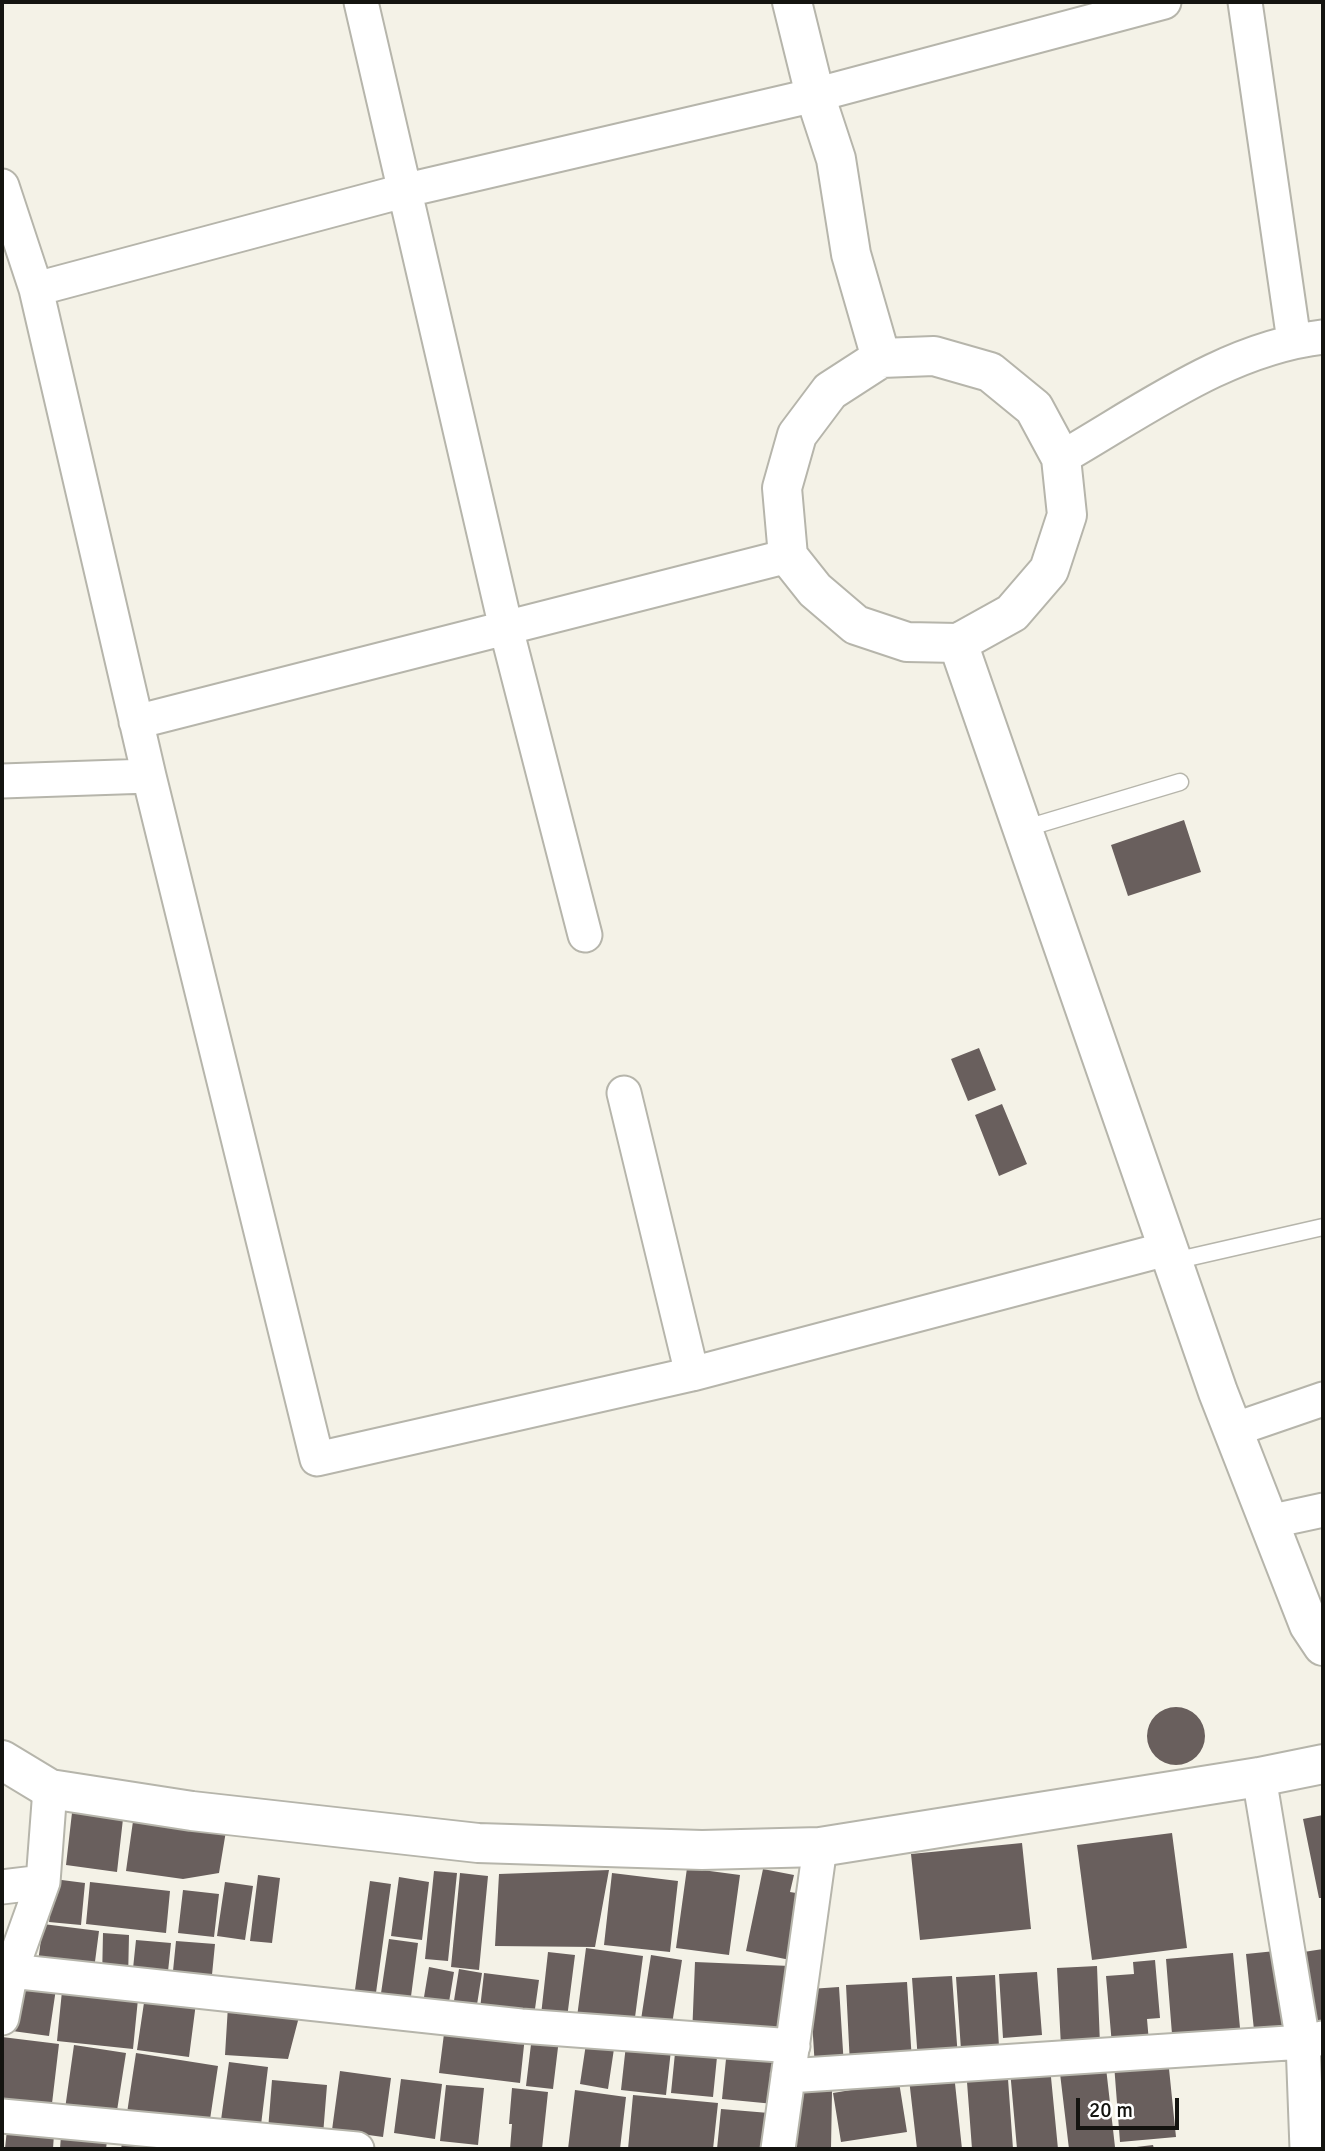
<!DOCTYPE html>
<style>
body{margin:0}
#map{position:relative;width:1325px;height:2151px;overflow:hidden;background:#f4f2e7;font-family:Signika,sans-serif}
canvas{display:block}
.frame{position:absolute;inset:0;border:4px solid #141410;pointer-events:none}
.scale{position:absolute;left:1076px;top:2098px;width:103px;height:32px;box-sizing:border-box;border:4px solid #141410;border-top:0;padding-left:9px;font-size:21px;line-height:24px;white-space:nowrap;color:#141410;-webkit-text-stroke:5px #fff;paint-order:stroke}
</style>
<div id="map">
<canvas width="1325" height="2151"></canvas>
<div class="frame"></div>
<div class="scale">20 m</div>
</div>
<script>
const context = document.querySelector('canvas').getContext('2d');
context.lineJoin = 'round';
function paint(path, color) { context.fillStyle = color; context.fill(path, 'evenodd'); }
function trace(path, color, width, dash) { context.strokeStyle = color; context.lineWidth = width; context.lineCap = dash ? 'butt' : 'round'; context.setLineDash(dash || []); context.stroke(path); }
paint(new Path2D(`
 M 1184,820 L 1201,872 L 1128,896 L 1111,845 Z
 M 979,1048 L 996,1090 L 968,1101 L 951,1059 Z
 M 1002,1104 L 1027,1164 L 999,1176 L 975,1115 Z
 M1147 1736a29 29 0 1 1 58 0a29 29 0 1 1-58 0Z
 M 73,1804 L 124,1810 L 117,1872 L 66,1865 Z
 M 135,1807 L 226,1831 L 219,1873 L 183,1879 L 126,1871 Z
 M 1323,1815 L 1323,1898 L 1319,1898 L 1303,1819 Z
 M 1172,1833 L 1187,1948 L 1092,1960 L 1077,1845 Z
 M 1022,1843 L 1031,1929 L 920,1940 L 911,1854 Z
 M 687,1868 L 740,1875 L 729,1955 L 676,1948 Z
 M 763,1869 L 794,1875 L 790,1892 L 808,1895 L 795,1961 L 746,1951 Z
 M 609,1870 L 595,1947 L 495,1946 L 499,1874 Z
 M 434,1871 L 457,1873 L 448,1961 L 425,1959 Z
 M 460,1873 L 488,1876 L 479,1970 L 451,1967 Z
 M 612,1873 L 678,1881 L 670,1952 L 604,1945 Z
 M 258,1875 L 280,1878 L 272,1943 L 250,1941 Z
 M 399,1877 L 429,1882 L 422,1940 L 391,1936 Z
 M 54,1879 L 85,1883 L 81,1925 L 49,1922 Z
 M 370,1881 L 391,1884 L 375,2000 L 354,1997 Z
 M 90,1882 L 170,1891 L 166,1933 L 86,1924 Z
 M 225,1882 L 253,1886 L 245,1940 L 217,1936 Z
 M 183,1890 L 219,1894 L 214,1937 L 178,1933 Z
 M 43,1924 L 99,1931 L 93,1977 L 37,1970 Z
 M 103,1933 L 129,1935 L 128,1981 L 102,1980 Z
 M 389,1939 L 418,1943 L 410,2004 L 380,2000 Z
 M 136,1940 L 171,1943 L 167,1981 L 132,1978 Z
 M 176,1941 L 215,1944 L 211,1985 L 172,1981 Z
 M 586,1948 L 643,1956 L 634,2025 L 577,2017 Z
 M 1323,1949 L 1323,2024 L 1309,2027 L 1297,1953 Z
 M 1285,1950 L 1293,2026 L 1254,2030 L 1246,1954 Z
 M 548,1952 L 575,1955 L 567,2018 L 541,2015 Z
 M 1233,1953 L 1240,2028 L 1172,2034 L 1166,1959 Z
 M 651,1955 L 682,1960 L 671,2031 L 640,2026 Z
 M 1155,1960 L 1160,2018 L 1147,2019 L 1149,2042 L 1112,2045 L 1106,1976 L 1134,1974 L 1133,1962 Z
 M 695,1962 L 790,1966 L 787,2041 L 692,2036 Z
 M 1097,1966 L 1100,2045 L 1061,2047 L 1057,1968 Z
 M 429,1967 L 454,1972 L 448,2008 L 423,2003 Z
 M 459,1969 L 482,1973 L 476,2011 L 453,2007 Z
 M 1037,1972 L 1042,2035 L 1003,2038 L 999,1974 Z
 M 484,1973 L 539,1980 L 534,2016 L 480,2009 Z
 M 995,1975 L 999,2047 L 961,2050 L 956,1977 Z
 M 13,1976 L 57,1982 L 49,2036 L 5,2030 Z
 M 952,1976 L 958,2058 L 918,2061 L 912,1978 Z
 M 907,1982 L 912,2062 L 850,2065 L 846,1985 Z
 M 839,1987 L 844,2067 L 815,2068 L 810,1989 Z
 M 62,1991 L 138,1999 L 133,2049 L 57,2041 Z
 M 145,1996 L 196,2003 L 189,2057 L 137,2050 Z
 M 228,2006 L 300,2013 L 288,2059 L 225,2055 Z
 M 445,2026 L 525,2036 L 520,2083 L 439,2073 Z
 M 532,2036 L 559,2039 L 553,2089 L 526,2086 Z
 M 627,2036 L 672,2041 L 666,2095 L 621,2090 Z
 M 2,2037 L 59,2044 L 51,2112 L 2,2106 Z
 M 587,2037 L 615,2042 L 608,2089 L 580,2084 Z
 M 676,2043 L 718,2047 L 713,2097 L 671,2093 Z
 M 74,2045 L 126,2053 L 116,2117 L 65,2109 Z
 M 727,2049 L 779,2055 L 774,2104 L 722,2099 Z
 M 136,2053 L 218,2066 L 209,2126 L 127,2113 Z
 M 1105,2059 L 1115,2147 L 1069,2149 L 1059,2065 Z
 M 1168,2059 L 1176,2137 L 1120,2142 L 1114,2064 Z
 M 229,2062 L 268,2067 L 261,2125 L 221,2120 Z
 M 1050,2067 L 1058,2149 L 1017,2149 L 1010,2070 Z
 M 340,2071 L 391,2078 L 383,2137 L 332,2130 Z
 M 954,2074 L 962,2149 L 917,2149 L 909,2079 Z
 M 401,2079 L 442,2084 L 435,2139 L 394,2133 Z
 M 1008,2079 L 1013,2149 L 972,2149 L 967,2082 Z
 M 272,2080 L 327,2085 L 323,2135 L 268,2130 Z
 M 899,2082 L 907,2132 L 841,2142 L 833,2093 Z
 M 446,2085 L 484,2088 L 478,2145 L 440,2141 Z
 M 512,2088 L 548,2092 L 542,2149 L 510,2149 L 512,2124 L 509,2124 Z
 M 575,2090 L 626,2097 L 620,2149 L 568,2149 Z
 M 832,2091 L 831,2149 L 788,2149 L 794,2092 Z
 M 633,2095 L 718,2103 L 713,2149 L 628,2149 Z
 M 721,2109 L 769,2113 L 765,2149 L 717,2149 Z
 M 7,2129 L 54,2134 L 53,2149 L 5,2149 Z
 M 61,2135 L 107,2141 L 106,2149 L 60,2149 Z
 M 123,2138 L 180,2146 L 179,2149 L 121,2149 Z
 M 1153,2145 L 1154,2149 L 1129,2149 L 1128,2148 Z`), '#695f5d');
const service = new Path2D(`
 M 1023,829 L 1180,782
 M 1174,1261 L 1323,1227`);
const minor = new Path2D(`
 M 361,2 L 506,628 L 585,935
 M 1245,2 L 1294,341
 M 2,186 L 36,289 L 149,776 L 317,1459 L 692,1374 L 1170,1248
 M 36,289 L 407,190 L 815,95 L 1164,2
 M 1061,458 C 1143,411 1227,348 1323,337
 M 136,722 L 788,556
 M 2,781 L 149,776
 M 624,1093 L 692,1374
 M 1233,1430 L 1323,1399
 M 1268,1522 L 1323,1510
 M 1259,1777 L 1303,2042 L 1307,2149
 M 2,1887 L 43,1882
 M 11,1971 L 521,2026 L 793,2046
 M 2,2018 L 11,1971 L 43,1882 L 50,1789
 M 788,2076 L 1303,2042 L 1323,2038
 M 2,2116 L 357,2149
 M 778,2149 L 820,1847`);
const tertiary = new Path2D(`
 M 792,2 L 815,95 L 836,159 L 851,254 L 881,358
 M 934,356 L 990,372 L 1034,408 L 1061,458 L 1067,515 L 1049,570 L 1012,613 L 958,643 L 907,642 L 856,625 L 815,590 L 788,556 L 782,488 L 797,435 L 830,391 L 881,358 Z
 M 958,643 L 1218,1392 L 1309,1625 L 1323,1646
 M 2,1760 L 50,1789 L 192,1811 L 478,1843 L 702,1850 L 820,1847 L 1259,1777 L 1323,1764`);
trace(service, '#b6b5ab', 19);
trace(minor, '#b6b5ab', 37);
trace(tertiary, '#b6b5ab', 42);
trace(service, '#fff', 16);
trace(minor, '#fff', 33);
trace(tertiary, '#fff', 38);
</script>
